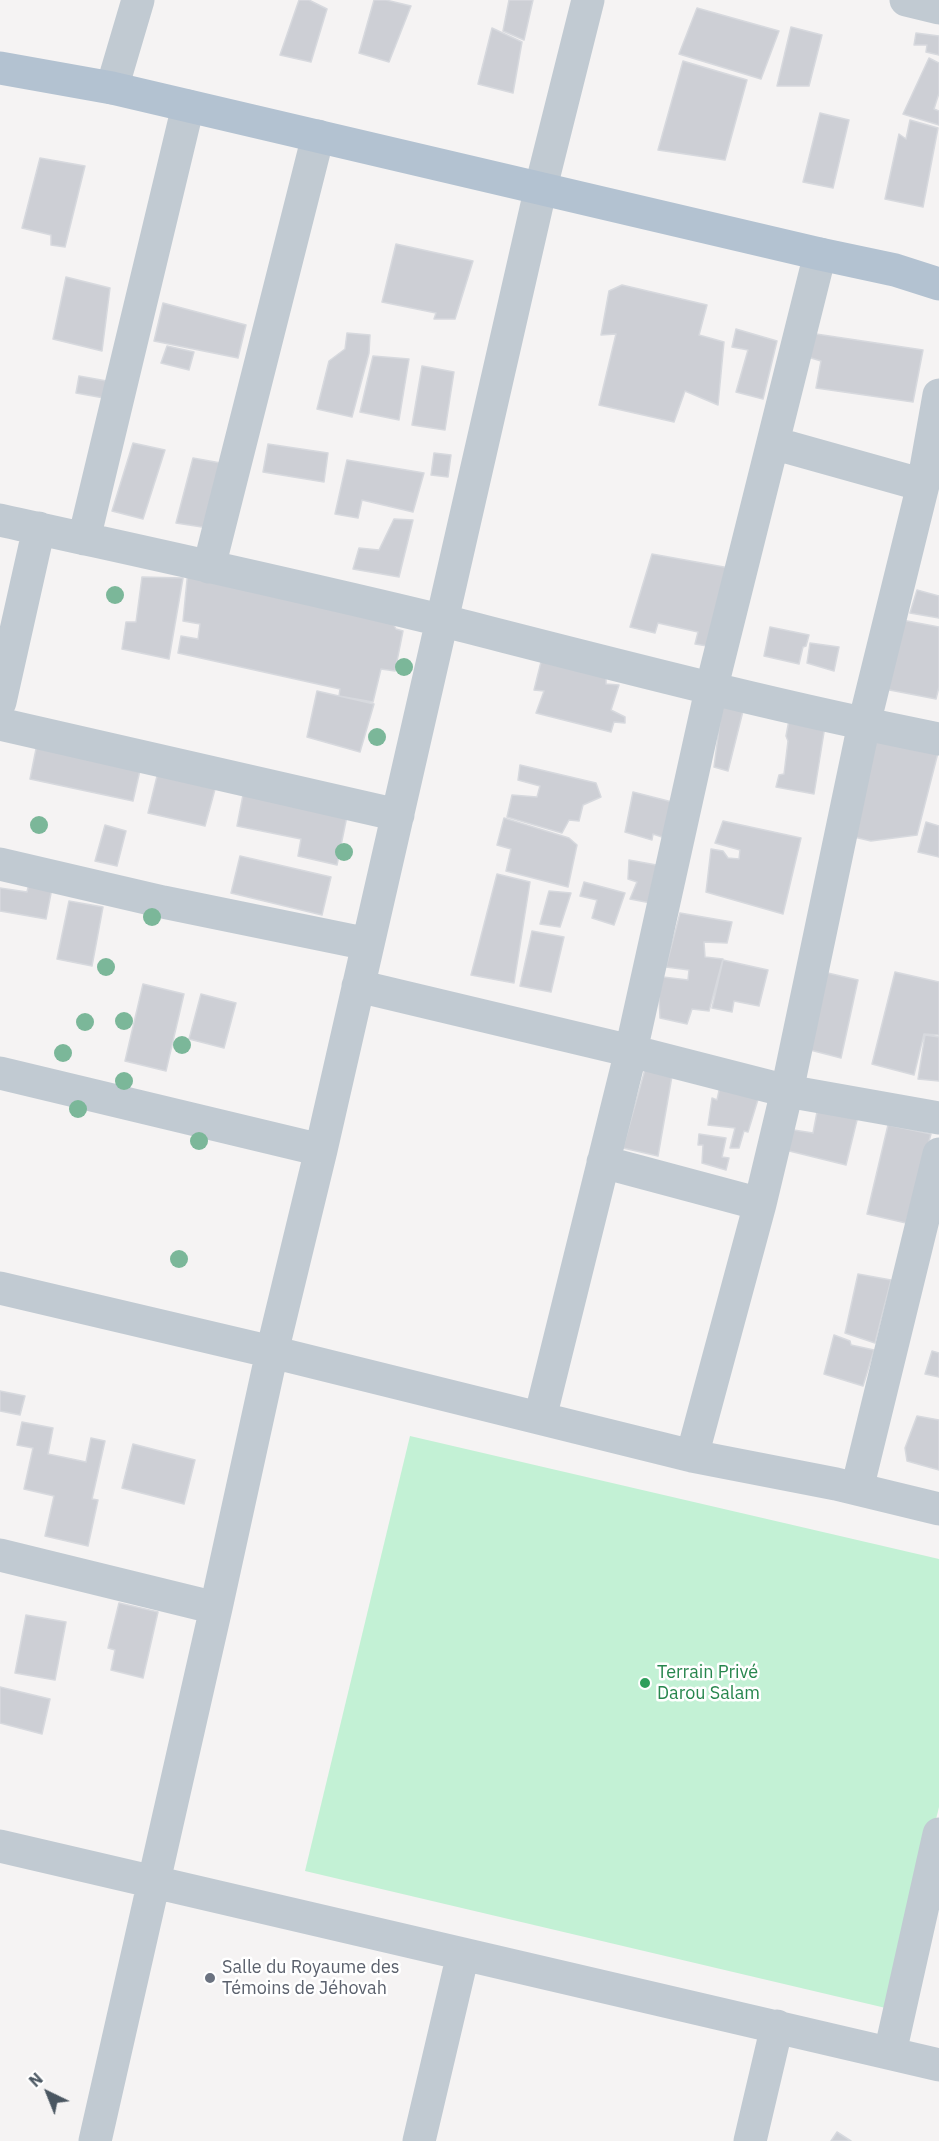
<!DOCTYPE html>
<meta charset="utf-8">
<style>
body{margin:0}
#map{position:relative;width:939px;height:2141px;overflow:hidden;background:#f5f3f3;font-family:"IBM Plex Sans",sans-serif}
canvas{display:block}
.north{position:absolute;left:18px;top:2063px;width:60px;height:60px;-webkit-text-stroke:4px #fff;paint-order:stroke;rotate:317deg;font-size:16px;font-weight:700;line-height:24px;text-align:center;color:#4a5661}
.north::after{content:'';display:block;margin:auto;width:21px;height:27px;background:#4a5661;clip-path:polygon(50% 0,100% 100%,50% 72%,0 100%)}
</style>
<div id="map">
<canvas width="939" height="2141"></canvas>
<div class="north">N</div>
</div>
<script>
const context = document.querySelector('canvas').getContext('2d');
context.lineJoin = 'round';
function paint(path, color) { context.fillStyle = color; context.fill(path, 'evenodd'); }
function trace(path, color, width, dash) { context.strokeStyle = color; context.lineWidth = width; context.lineCap = dash ? 'butt' : 'round'; context.setLineDash(dash || []); context.stroke(path); }
function write(font, color, halo, rows, align = 'center') {
  context.font = font + ' "IBM Plex Sans",sans-serif'; context.lineWidth = 5; context.setLineDash([]); context.textBaseline = 'middle'; context.strokeStyle = halo; context.fillStyle = color; for (const [text, x, y, turn = 0] of rows) {
    context.save(); context.translate(x, y); context.rotate((+turn || 0) * Math.PI / 180); context.textAlign = isNaN(turn) ? turn : align; if (halo) context.strokeText(text, 0, 0); context.fillText(text, 0, 0); context.restore();
  }
}
paint(new Path2D(`
 M 410,1436 L 939,1559 L 939,1807 L 890,2009 L 305,1871 Z`), '#c3f1d5');
const building = new Path2D(`
 M 299,0 L 309,0 L 327,9 L 311,62 L 280,55 Z
 M 374,0 L 386,0 L 411,6 L 389,62 L 359,53 Z
 M 509,0 L 533,0 L 524,40 L 503,31 Z
 M 697,8 L 779,31 L 761,79 L 679,54 Z
 M 791,27 L 822,35 L 809,86 L 777,86 Z
 M 492,28 L 522,42 L 513,93 L 478,84 Z
 M 916,33 L 939,36 L 939,55 L 926,52 L 927,45 L 914,45 Z
 M 929,58 L 939,63 L 939,93 L 934,109 L 939,111 L 939,125 L 903,114 Z
 M 683,61 L 747,80 L 725,160 L 658,150 Z
 M 820,113 L 849,120 L 833,188 L 803,182 Z
 M 910,120 L 938,128 L 923,207 L 885,199 L 899,134 L 906,139 Z
 M 40,158 L 85,166 L 65,247 L 51,245 L 51,235 L 22,228 Z
 M 396,244 L 473,261 L 455,319 L 434,319 L 436,313 L 382,302 Z
 M 66,277 L 110,288 L 102,351 L 53,339 Z
 M 622,285 L 707,305 L 699,335 L 724,342 L 718,405 L 685,391 L 674,422 L 599,405 L 616,334 L 601,335 L 609,291 Z
 M 163,303 L 246,325 L 238,358 L 154,341 Z
 M 736,329 L 777,341 L 763,399 L 736,392 L 748,350 L 732,347 Z
 M 347,333 L 370,335 L 369,353 L 352,417 L 317,409 L 329,361 L 345,349 Z
 M 816,334 L 923,350 L 913,402 L 816,388 L 821,361 L 808,357 Z
 M 167,346 L 194,352 L 189,370 L 161,363 Z
 M 373,356 L 409,359 L 399,420 L 360,412 Z
 M 422,366 L 454,372 L 445,430 L 412,425 Z
 M 79,376 L 118,383 L 115,400 L 76,393 Z
 M 133,443 L 165,450 L 143,519 L 112,511 Z
 M 268,444 L 328,453 L 324,482 L 263,472 Z
 M 434,453 L 451,455 L 448,477 L 431,475 Z
 M 193,458 L 232,465 L 215,529 L 176,523 Z
 M 347,460 L 424,473 L 413,512 L 362,500 L 358,518 L 335,514 Z
 M 394,519 L 413,520 L 399,577 L 353,569 L 359,548 L 379,550 Z
 M 652,554 L 735,569 L 720,648 L 695,644 L 698,632 L 658,623 L 655,633 L 630,627 Z
 M 188,570 L 392,622 L 396,629 L 403,631 L 395,671 L 381,669 L 373,702 L 339,696 L 340,689 L 178,653 L 181,636 L 198,639 L 200,624 L 183,621 Z
 M 142,577 L 183,578 L 169,659 L 122,649 L 126,622 L 136,622 Z
 M 917,590 L 939,596 L 939,618 L 910,613 Z
 M 886,617 L 939,627 L 939,687 L 936,699 L 869,686 Z
 M 770,627 L 809,635 L 806,646 L 803,647 L 799,664 L 764,656 Z
 M 810,643 L 839,647 L 834,671 L 807,663 Z
 M 542,658 L 606,672 L 606,684 L 619,685 L 611,710 L 625,717 L 625,723 L 614,722 L 611,732 L 536,713 L 544,691 L 534,690 Z
 M 317,691 L 374,704 L 360,752 L 307,737 Z
 M 722,706 L 743,711 L 728,771 L 714,767 Z
 M 789,720 L 825,726 L 814,794 L 776,787 L 779,775 L 784,774 L 788,741 L 786,736 Z
 M 853,729 L 939,749 L 917,835 L 871,841 L 837,833 Z
 M 37,744 L 141,766 L 133,801 L 30,779 Z
 M 520,765 L 596,783 L 601,797 L 583,805 L 579,821 L 569,820 L 562,833 L 507,817 L 512,795 L 537,797 L 540,786 L 518,780 Z
 M 159,768 L 217,782 L 205,826 L 148,813 Z
 M 633,792 L 680,804 L 671,840 L 653,834 L 652,840 L 625,832 Z
 M 243,795 L 347,816 L 337,865 L 298,856 L 301,839 L 237,826 Z
 M 504,818 L 569,838 L 577,845 L 568,887 L 506,871 L 511,849 L 497,845 Z
 M 723,821 L 801,838 L 783,914 L 706,892 L 711,849 L 723,851 L 728,858 L 739,859 L 740,850 L 715,843 Z
 M 926,822 L 939,826 L 939,857 L 918,852 Z
 M 105,825 L 126,831 L 117,866 L 95,861 Z
 M 240,856 L 331,877 L 322,915 L 231,893 Z
 M 629,860 L 662,866 L 656,904 L 630,899 L 637,882 L 628,879 Z
 M 497,874 L 530,882 L 514,983 L 471,975 Z
 M 30,879 L 53,883 L 46,919 L 0,911 L 0,888 L 27,892 Z
 M 584,882 L 625,893 L 614,925 L 592,918 L 597,900 L 580,896 Z
 M 549,891 L 571,893 L 560,927 L 540,924 Z
 M 69,901 L 103,907 L 92,966 L 57,959 Z
 M 680,913 L 732,922 L 727,943 L 704,942 L 705,957 L 723,959 L 709,1011 L 692,1009 L 687,1024 L 660,1018 L 659,995 L 663,977 L 688,980 L 689,970 L 666,967 Z
 M 532,931 L 564,937 L 551,992 L 520,986 Z
 M 723,960 L 768,970 L 759,1006 L 734,1001 L 732,1012 L 712,1008 Z
 M 806,968 L 858,980 L 841,1058 L 787,1044 Z
 M 895,972 L 939,982 L 939,1035 L 924,1034 L 914,1075 L 872,1064 Z
 M 143,984 L 184,994 L 166,1071 L 125,1061 Z
 M 201,994 L 236,1003 L 224,1048 L 189,1039 Z
 M 925,1035 L 939,1037 L 939,1081 L 918,1079 Z
 M 646,1066 L 672,1076 L 658,1156 L 623,1148 Z
 M 722,1077 L 763,1083 L 748,1132 L 744,1131 L 739,1148 L 730,1148 L 735,1128 L 708,1125 L 712,1098 L 717,1100 Z
 M 818,1107 L 858,1116 L 846,1165 L 769,1146 L 774,1127 L 813,1133 Z
 M 888,1125 L 931,1134 L 906,1223 L 867,1214 Z
 M 699,1134 L 726,1138 L 722,1157 L 729,1158 L 726,1170 L 702,1163 L 703,1145 L 698,1145 Z
 M 858,1274 L 891,1280 L 875,1343 L 845,1333 Z
 M 834,1335 L 850,1341 L 851,1345 L 874,1350 L 863,1386 L 824,1374 Z
 M 932,1351 L 939,1353 L 939,1377 L 925,1374 Z
 M 0,1391 L 25,1396 L 20,1415 L 0,1411 Z
 M 917,1416 L 939,1420 L 939,1470 L 907,1461 L 905,1448 Z
 M 22,1422 L 53,1428 L 48,1454 L 86,1462 L 91,1438 L 105,1441 L 92,1499 L 98,1500 L 88,1546 L 45,1536 L 54,1496 L 24,1489 L 33,1448 L 17,1445 Z
 M 133,1444 L 195,1460 L 184,1504 L 122,1488 Z
 M 119,1603 L 158,1612 L 143,1678 L 111,1670 L 115,1650 L 108,1648 Z
 M 26,1615 L 66,1622 L 55,1680 L 15,1673 Z
 M 0,1687 L 50,1699 L 42,1734 L 0,1723 Z
 M 837,2132 L 851,2141 L 831,2141 Z`);
paint(building, '#cdcfd5');
trace(building, '#d7d9de', 1.5);
trace(new Path2D(`
 M 906,0 L 939,8
 M 112,88 L 138,0
 M 773,443 L 923,485
 M 0,520 C 148,553 297,585 444,621 C 609,663 772,706 939,739
 M 84,539 L 188,106
 M 209,567 L 318,136
 M 0,702 L 39,528
 M 0,724 L 398,815
 M 0,864 L 163,902 L 368,944
 M 358,986 L 631,1051 L 787,1091 L 939,1118
 M 0,1073 L 321,1150
 M 603,1162 L 760,1204
 M 0,1288 L 272,1352 L 692,1456 L 836,1484 L 939,1509
 M 540,1418 L 631,1051 L 711,690 L 820,254
 M 692,1456 L 760,1204 L 787,1091 L 864,724 L 923,485 L 939,395
 M 857,1489 L 939,1154
 M 0,1555 L 216,1608
 M 0,1846 L 939,2065
 M 890,2053 L 939,1834
 M 95,2141 L 216,1608 L 272,1352 L 321,1150 L 541,187 L 588,0
 M 419,2141 L 463,1954
 M 750,2141 L 777,2026`), '#c1cad2', 33);
trace(new Path2D(`
 M 0,68 L 112,88 L 820,254 L 895,270 L 939,284`), '#b3c2d1', 33);
context.fillStyle = '#7bb799';
for (const [x, y] of [
 [115,595],
 [404,667],
 [377,737],
 [39,825],
 [344,852],
 [152,917],
 [106,967],
 [124,1021],
 [85,1022],
 [182,1045],
 [63,1053],
 [124,1081],
 [78,1109],
 [199,1141],
 [179,1259]
]) { context.beginPath(); context.arc(x, y, 9, 0, 2 * Math.PI); context.fill(); }
for (const [x, y, r, color] of [
 [645,1683,6,"#2e9e5b"],
 [210,1978,6,"#6b7280"]
]) { const dot = new Path2D(); dot.arc(x, y, r, 0, 2 * Math.PI); context.fillStyle = color; context.fill(dot); trace(dot, '#fff', 2); }
write('18px', '#27864d', '#fff', [
 ["Terrain Privé",657,1673],
 ["Darou Salam",657,1694]
], 'left');
write('18px', '#5b616d', '#fff', [
 ["Salle du Royaume des",222,1968],
 ["Témoins de Jéhovah",222,1989]
], 'left');
</script>
